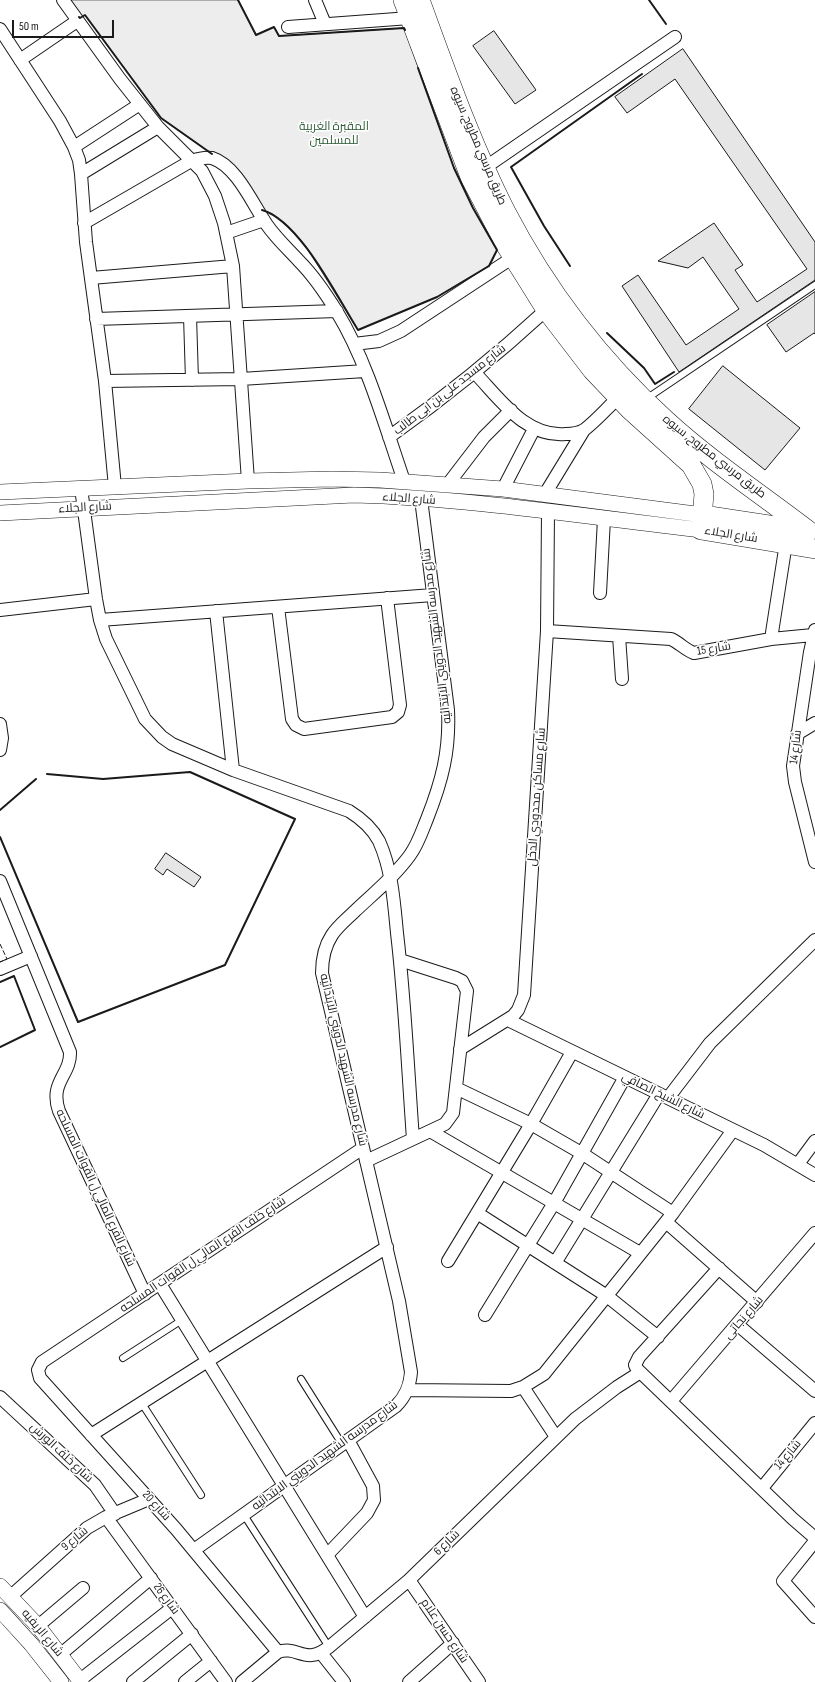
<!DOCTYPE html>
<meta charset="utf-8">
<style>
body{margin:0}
#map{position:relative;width:815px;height:1682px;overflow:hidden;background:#fff;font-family:"Sofia Sans Condensed",sans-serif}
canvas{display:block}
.scale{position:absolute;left:12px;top:20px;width:102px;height:18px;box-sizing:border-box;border:2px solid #1a1a1a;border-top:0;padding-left:5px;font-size:12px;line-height:14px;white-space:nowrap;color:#1a1a1a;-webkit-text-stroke:3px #fff;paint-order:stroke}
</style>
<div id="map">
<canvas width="815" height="1682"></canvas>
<div class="scale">50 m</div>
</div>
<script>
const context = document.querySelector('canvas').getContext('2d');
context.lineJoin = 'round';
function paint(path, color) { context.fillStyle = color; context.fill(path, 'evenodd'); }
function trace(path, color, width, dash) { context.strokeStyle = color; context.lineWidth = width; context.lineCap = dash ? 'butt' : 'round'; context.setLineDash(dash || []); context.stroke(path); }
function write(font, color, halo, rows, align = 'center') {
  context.font = font + ' "Sofia Sans Condensed",Cairo,sans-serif'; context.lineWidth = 3; context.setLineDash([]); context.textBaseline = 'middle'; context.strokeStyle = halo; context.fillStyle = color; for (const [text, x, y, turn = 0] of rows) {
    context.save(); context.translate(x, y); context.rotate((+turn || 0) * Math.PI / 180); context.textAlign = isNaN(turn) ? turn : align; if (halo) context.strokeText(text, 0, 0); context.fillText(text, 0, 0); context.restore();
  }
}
const built = new Path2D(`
 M 69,0 L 238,0 L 256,35 L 274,27 L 279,36 L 404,28 L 454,168 L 473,208 L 497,250 L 489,266 L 437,297 L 358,330 L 305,245 L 288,226 L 271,213 L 262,210 L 228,165 L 161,118 L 85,15 L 80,18 Z`);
paint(built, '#ededed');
trace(built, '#6a6a6a', 1);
const building = new Path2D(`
 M 494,31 L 536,90 L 515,104 L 473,46 Z
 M 683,49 L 815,242 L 815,280 L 679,372 L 622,286 L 638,275 L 686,345 L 739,309 L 703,257 L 688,268 L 658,261 L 714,223 L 743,265 L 735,270 L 757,302 L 807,269 L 675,79 L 627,113 L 615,97 Z
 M 815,292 L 815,334 L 814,333 L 786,352 L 767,325 Z
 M 723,366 L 800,428 L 765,470 L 689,409 Z
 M 166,853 L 201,877 L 194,887 L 167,869 L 163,875 L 155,869 Z`);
paint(building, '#e6e6e6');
trace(building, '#1a1a1a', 1);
const service = new Path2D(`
 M 646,399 L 815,285
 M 123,1358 L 182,1320
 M 301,1379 L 342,1444
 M 141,1402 L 201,1495
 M 244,1515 L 329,1647`);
const minor = new Path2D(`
 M 63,0 L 120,79 L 158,127 L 202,171 L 215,196 L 224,223 L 233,266 L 248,481
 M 315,0 L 325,24
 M 288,27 L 410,18
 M 0,29 L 60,121 L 74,147 L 79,160 L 81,174 L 86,242 L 105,381 L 115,487
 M 20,60 L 77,21
 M 74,147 L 140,104
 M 480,171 L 675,37
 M 81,174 L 158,127
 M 84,223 L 191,161 C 197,159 205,157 212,158 C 237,166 253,205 267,225 C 276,238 288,249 299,261 C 314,276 326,294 337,312 C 367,361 385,426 404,481
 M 226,233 L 264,220
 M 91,278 L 233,266
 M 190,316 L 192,380
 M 96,319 L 337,311
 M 354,344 L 379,341 L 401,331 L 512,258
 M 475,373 C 500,399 526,438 566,434 C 572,434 579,433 584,430 C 596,421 607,408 618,398
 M 105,381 L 241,379 L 365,371
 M 389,437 C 444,398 496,356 546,310
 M 448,484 L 484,437 L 511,410
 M 81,488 L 96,599 L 100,620 L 106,639 L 145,719 L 162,737 L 172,744 L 233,770 L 349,811 C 362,819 372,828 379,841 C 392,870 394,902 397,933 C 405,1001 408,1071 413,1139
 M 503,489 L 534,429
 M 545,494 L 584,430
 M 600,593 L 604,519
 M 278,607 L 292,719 L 296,725 L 304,729 L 392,717 L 398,712 L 400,705 L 387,598
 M 0,610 L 96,599
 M 216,611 L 233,770
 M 100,620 L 433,595
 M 815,630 L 810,652 L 793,766 L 795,782 L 815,862
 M 547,631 L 671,639 C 680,643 685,650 694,653 L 771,639 L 813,635
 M 619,636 L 622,679
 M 771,639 L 786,543
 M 0,724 L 2,738 L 0,750
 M 797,734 L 815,723
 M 0,881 L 70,1052 C 71,1075 49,1082 59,1111 L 145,1294
 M 0,969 L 31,956
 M 508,1020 L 764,1145 L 815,1175
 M 460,1049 L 513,1016 L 518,1010 L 524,995 L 547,631 L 548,512
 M 456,1088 L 531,1124 L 583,1154 L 673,1213
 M 668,1098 L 710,1043 L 815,940
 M 430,1131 L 640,1253
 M 366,1161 L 445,1124 L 453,1113 L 467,991 L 462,981 L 456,978 L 400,960
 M 798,1164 L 815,1141
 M 477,1213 L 607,1296 L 658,1337
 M 666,1222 L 757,1302
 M 448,1261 L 531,1124 L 572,1052
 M 555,1263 L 659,1094
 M 719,1268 L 639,1357 L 635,1365 L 637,1369 L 793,1519 L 815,1538
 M 160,1284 L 365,1617
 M 485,1315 L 554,1203 L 625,1077
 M 738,1325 L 815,1391
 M 523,1387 L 556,1437
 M 408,1390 L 511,1391 L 523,1387 L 544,1374 L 673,1213 L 733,1130
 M 0,1397 L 95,1485 L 115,1514
 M 671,1401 L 815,1233
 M 91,1435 L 387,1247
 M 762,1488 L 815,1423
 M 106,1517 L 226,1682
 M 815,1541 L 783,1581 L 815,1617
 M 194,1550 L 396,1406 C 406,1396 410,1386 411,1372 L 399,1301 L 322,973 C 322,960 324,947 332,935 C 338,926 347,919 355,911 C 374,893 395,876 410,855 C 418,844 422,831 427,819 C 442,781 450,751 448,710 L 421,499
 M 327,1555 L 367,1513 L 374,1500 L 373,1486 L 348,1440
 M 409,1580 L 479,1682
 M 11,1596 L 87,1528 L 106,1517 L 149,1499
 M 38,1626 L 83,1588
 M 278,1652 L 176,1529 L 40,1378 L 38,1370 L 42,1362 L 363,1148
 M 321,1653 L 344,1682
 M 61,1654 L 151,1578
 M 80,1680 L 172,1608
 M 133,1682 L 192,1634
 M 185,1682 L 211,1661
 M 242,1682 L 278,1652 C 298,1645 305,1666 329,1647 L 409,1580 L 575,1419 L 617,1387 L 639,1373
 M 409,1682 L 453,1643`);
const tertiary = new Path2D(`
 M 0,492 L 248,481 L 332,479 L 380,480 L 503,489 L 703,515
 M 0,513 L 354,495 C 469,498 587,517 701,530
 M 0,1586 L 38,1626 L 81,1682
 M 0,1610 L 31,1644 L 61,1682`);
const primary = new Path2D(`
 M 403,0 L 470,177 L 506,246 L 546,310 L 592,370 L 630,410 L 691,465 L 702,484 L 704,494 L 701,530 L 815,549
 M 420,0 C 446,71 471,143 505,210 C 546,289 602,362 667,421 C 711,461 762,495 809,531
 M 703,515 L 808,531`);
trace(service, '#1a1a1a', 8);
trace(minor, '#1a1a1a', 14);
trace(tertiary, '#1a1a1a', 16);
trace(primary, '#1a1a1a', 20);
trace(service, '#fff', 6);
trace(minor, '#fff', 12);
trace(tertiary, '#fff', 15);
trace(primary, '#fff', 19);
trace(new Path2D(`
 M 0,944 L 7,959 L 0,962`), '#1a1a1a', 1, [5, 2]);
trace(new Path2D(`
 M 238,0 L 256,35 L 274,27 L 279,36 L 404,28 L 405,30
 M 649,0 L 666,24
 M 79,17 L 80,18 L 85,15 L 161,118 L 212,154
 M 262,210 C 300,221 337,297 358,330 L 437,297 L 489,266 L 497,250 L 473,208 L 454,168 L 418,68
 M 570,266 L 544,226 L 511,167 L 642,74
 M 607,333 L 644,368 L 655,384 L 674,372
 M 0,810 L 36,779
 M 0,837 L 78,1022 L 225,965 L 295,819 L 190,772 L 103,779 L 47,774
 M 0,982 L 14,976 L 35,1030 L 0,1047`), '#1a1a1a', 2);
write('12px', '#2b5a34', '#fff', [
 ["المقبرة الغربية",334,127],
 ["للمسلمين",334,141]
]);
write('12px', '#1a1a1a', '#fff', [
 ["طريق مرسي مطروح, سيوه",478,146,67],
 ["شارع مسجد على بن ابى طالب",450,390,-38],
 ["طريق مرسي مطروح, سيوه",714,457,38],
 ["شارع الجلاء",409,499,4],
 ["شارع الجلاء",85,508,-3],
 ["شارع الجلاء",731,535,9],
 ["شارع مدرسه الشهيد الدويني الابتدائيه",437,636,-97],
 ["شارع 15",714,649,-9],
 ["شارع 14",796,747,-83],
 ["شارع مساكن محدودي الدخل",537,797,-86],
 ["شارع مدرسه الشهيد الدويني الابتدائيه",343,1060,77],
 ["شارع الشيخ الصافي",663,1096,26],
 ["شارع الفرع المالي ل القوات المسلحه",95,1188,65],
 ["شارع خلف الفرع المالي ل القوات المسلحه",203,1255,-34],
 ["شارع نجاتى",744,1318,-49],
 ["شارع خلف الورش",61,1453,43],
 ["شارع 14",788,1455,-50],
 ["شارع مدرسه الشهيد الدويني الابتدائيه",325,1456,-36],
 ["شارع 20",156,1506,48],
 ["شارع 9",75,1539,-40],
 ["شارع 6",447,1543,-44],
 ["شارع 26",166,1599,54],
 ["شارع حسن علام",444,1631,56],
 ["شارع الريفيه",42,1633,50]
]);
</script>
